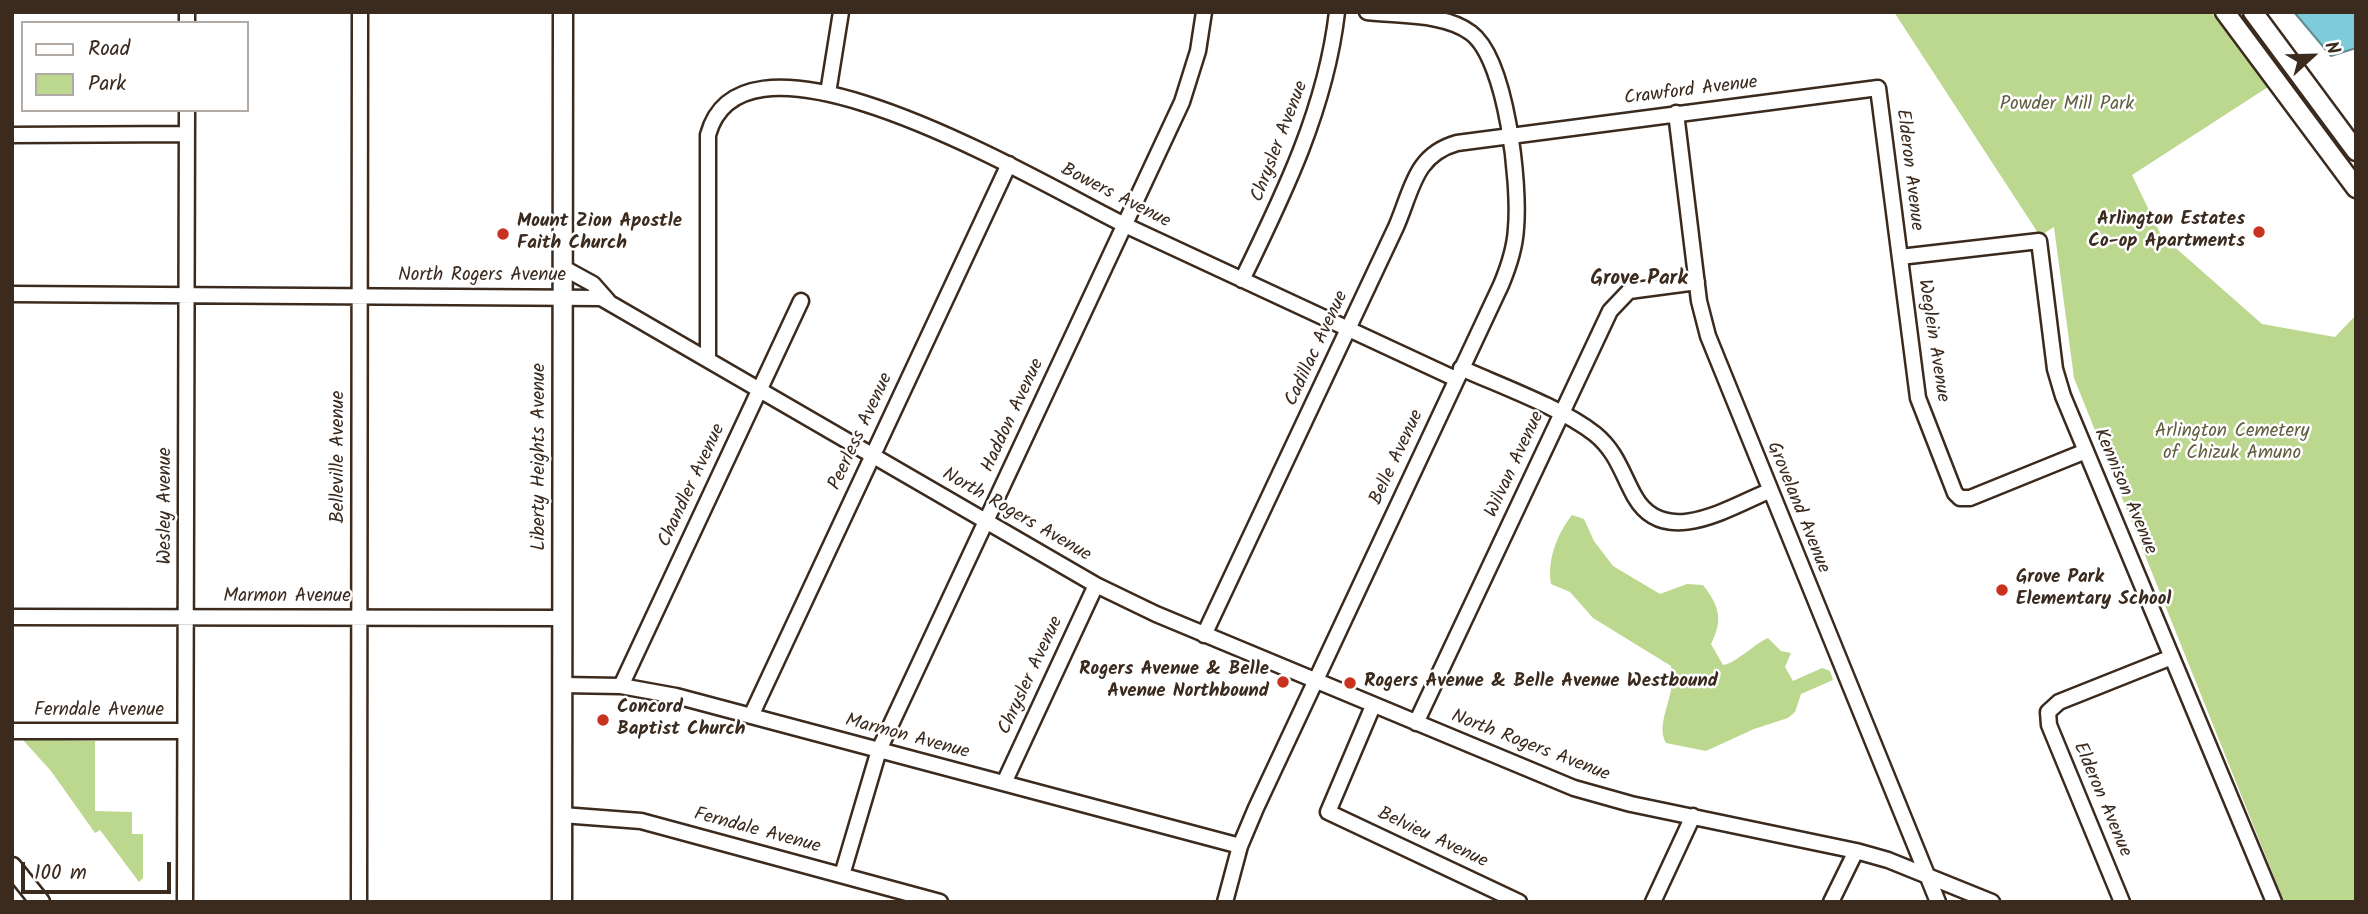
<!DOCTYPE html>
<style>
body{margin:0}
#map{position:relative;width:2368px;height:914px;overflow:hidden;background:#fff;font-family:Kalam,sans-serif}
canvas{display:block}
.frame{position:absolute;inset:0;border:14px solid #3b2a1e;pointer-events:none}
.legend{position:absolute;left:21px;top:21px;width:228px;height:91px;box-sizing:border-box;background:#fff;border:2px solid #b1aaa5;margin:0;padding:9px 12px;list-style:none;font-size:21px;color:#3b2a1e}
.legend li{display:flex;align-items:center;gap:14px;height:35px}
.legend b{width:35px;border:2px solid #b1aaa5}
.north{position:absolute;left:2277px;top:21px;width:70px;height:70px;-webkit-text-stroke:5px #fff;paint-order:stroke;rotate:68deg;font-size:19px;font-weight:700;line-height:28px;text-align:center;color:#3b2a1e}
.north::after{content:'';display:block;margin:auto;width:24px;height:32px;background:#3b2a1e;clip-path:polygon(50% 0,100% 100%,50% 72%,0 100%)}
.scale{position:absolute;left:21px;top:862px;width:150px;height:32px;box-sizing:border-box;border:4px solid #3b2a1e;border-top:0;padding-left:9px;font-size:21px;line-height:24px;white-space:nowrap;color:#3b2a1e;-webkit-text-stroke:5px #fff;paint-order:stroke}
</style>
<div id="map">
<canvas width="2368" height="914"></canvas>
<div class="frame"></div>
<ul class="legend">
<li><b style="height:9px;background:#fff"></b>Road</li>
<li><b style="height:19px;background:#bcd78e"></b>Park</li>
</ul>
<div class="north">N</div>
<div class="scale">100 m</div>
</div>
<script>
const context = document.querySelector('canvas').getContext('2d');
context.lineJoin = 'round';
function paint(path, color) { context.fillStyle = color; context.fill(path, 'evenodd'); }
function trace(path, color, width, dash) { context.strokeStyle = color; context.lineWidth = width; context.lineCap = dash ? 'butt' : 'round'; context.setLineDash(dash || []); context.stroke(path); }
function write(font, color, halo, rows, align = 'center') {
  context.font = font + ' Kalam,sans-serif'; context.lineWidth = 5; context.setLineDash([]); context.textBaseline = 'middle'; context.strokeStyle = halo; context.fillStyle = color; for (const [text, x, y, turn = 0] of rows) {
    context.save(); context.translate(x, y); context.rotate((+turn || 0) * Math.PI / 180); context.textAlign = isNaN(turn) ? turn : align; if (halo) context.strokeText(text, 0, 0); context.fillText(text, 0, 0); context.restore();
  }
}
paint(new Path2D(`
 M 1894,12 L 2211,12 L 2268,87 L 2132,175 L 2161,235 L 2262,324 L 2335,337 L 2356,315 L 2356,902 L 2285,902 L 2282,897 L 2074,378 L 2054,227 L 2040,236 Z
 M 1572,515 L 1584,519 L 1594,541 L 1613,566 L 1660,594 L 1687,584 L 1703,585 C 1720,607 1723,620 1711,644 L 1723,665 C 1735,664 1754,644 1768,638 L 1781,651 L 1791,653 L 1785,667 L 1793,681 L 1822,668 L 1830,671 L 1833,680 L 1801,694 L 1795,712 L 1788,718 L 1754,729 L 1706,751 L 1666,743 C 1654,722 1678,695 1671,666 L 1593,618 L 1570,592 L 1551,584 C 1547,560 1557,534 1572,515 Z
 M 22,739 L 95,741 L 95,811 L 132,812 L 132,834 L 143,834 L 143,878 L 139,882 L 100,830 L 95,833 L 51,771 Z`), '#bcd78e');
const water = new Path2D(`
 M 2294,12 L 2356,12 L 2356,48 L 2331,56 Z`);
paint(water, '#7ecbdc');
trace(water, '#638b90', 2);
const minor = new Path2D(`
 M 187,23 L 187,12
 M 828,93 L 841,12
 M 1676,113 L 1699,301 L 1708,336 L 1938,902
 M 12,135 L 187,134
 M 1900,257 L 2039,241 L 2055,369 L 2063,396 L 2274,902
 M 562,267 L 593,284 L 608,301
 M 1242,280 C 1284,194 1326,108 1337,12
 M 12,294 L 601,298 L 1096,585 L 1156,614 L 1574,788 L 1631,804 L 1856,851 L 1888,860 L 1992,902
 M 708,359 L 708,135 C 744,0 1058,194 1129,227 C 1238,278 1347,328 1456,379
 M 1461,368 C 1501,386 1562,408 1595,434 C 1617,452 1622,474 1635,497 C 1665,549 1730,507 1769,491
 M 12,617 L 562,618
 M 1204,635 L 1396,227 C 1412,191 1414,155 1457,143 L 1878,88 L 1918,398 L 1955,493 L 1960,498 L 1970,498 L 2086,451
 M 562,685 L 621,686 L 676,696 L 1240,846
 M 621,686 L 801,301
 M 1373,706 L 1328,812 L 1519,902
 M 751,716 L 1009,164
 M 1416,723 L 1610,311 L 1629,291 L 1697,282
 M 12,731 L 185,731
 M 1004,783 L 1096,585
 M 562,815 L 641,821 L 940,902
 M 842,875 L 879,750 L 1182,102 L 1198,51 L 1204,12
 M 185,902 L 187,110
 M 359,902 L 360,12
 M 1225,902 L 1240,846 L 1256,808 L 1501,285 C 1509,266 1515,248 1516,228 C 1520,185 1507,60 1471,33 C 1445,13 1399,16 1367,12
 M 1653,902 L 1693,816
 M 1831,902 L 1856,851
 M 2122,902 L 2049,725 L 2048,712 L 2059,702 L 2172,657`);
const major = new Path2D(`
 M 2225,12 L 2356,188
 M 2253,12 L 2356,151
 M 12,867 L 40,902
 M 562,902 L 563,12`);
trace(minor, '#3b2a1e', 19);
trace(major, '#3b2a1e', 23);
trace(minor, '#fff', 14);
trace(major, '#fff', 18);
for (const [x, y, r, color] of [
 [2259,232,7,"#c8321e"],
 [503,234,7,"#c8321e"],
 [2002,590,7,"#c8321e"],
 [1283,682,7,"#c8321e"],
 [1350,683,7,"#c8321e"],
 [603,720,7,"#c8321e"]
]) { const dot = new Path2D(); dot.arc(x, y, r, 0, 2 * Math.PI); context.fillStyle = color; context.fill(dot); trace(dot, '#fff', 2.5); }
write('19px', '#3b2a1e', '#fff', [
 ["Crawford Avenue",1691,92,-7],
 ["Chrysler Avenue",1281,142,-69],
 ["Elderon Avenue",1908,170,83],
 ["Bowers Avenue",1115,197,27],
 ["North Rogers Avenue",482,277],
 ["Weglein Avenue",1932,341,81],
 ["Cadillac Avenue",1318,349,-65],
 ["Haddon Avenue",1014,416,-65],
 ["Peerless Avenue",862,432,-65],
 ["Belleville Avenue",340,457,-90],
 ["Liberty Heights Avenue",541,457,-90],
 ["Belle Avenue",1398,458,-65],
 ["Wilvan Avenue",1516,465,-65],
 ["Chandler Avenue",693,486,-65],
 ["Kennison Avenue",2124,492,67],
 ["Wesley Avenue",167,506,-90],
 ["Groveland Avenue",1797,508,68],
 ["North Rogers Avenue",1016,516,30],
 ["Marmon Avenue",287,598],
 ["Chrysler Avenue",1032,676,-65],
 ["Ferndale Avenue",99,712],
 ["Marmon Avenue",907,738,15],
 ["North Rogers Avenue",1530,747,21],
 ["Elderon Avenue",2101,800,67],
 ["Ferndale Avenue",757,832,15],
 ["Belvieu Avenue",1432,839,25]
]);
write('19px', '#625e40', '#fff', [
 ["Powder Mill Park",2067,106],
 ["Arlington Cemetery",2232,433],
 ["of Chizuk Amuno",2232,455]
]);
write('bold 19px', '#3b2a1e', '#fff', [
 ["Arlington Estates",2245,221,"right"],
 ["Co-op Apartments",2245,243,"right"],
 ["Mount Zion Apostle",517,223],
 ["Faith Church",517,245],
 ["Grove Park",2016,579],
 ["Elementary School",2016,601],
 ["Rogers Avenue & Belle",1269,671,"right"],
 ["Avenue Northbound",1269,693,"right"],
 ["Rogers Avenue & Belle Avenue Westbound",1364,683],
 ["Concord",617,709],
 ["Baptist Church",617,731]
], 'left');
write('bold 21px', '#3b2a1e', '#fff', [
 ["Grove Park",1639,280]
]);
</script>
